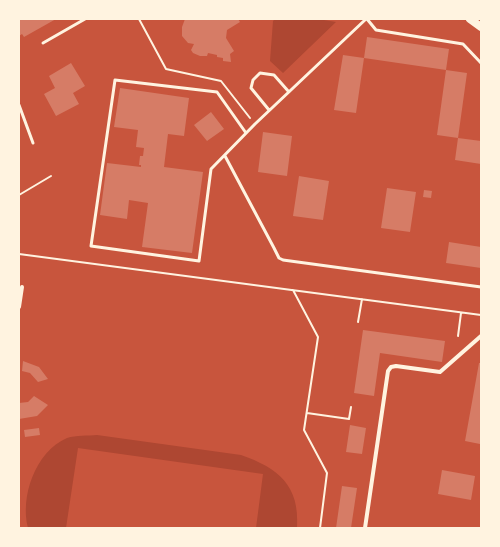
<!DOCTYPE html>
<style>
body{margin:0}
#map{position:relative;width:500px;height:547px;overflow:hidden;background:#c8553d;font-family:"Playfair Display",serif}
canvas{display:block}
.frame{position:absolute;inset:0;border:20px solid #fff3e0;pointer-events:none}
</style>
<div id="map">
<canvas width="500" height="547"></canvas>
<div class="frame"></div>
</div>
<script>
const context = document.querySelector('canvas').getContext('2d');
context.lineJoin = 'round';
function paint(path, color) { context.fillStyle = color; context.fill(path, 'evenodd'); }
function trace(path, color, width, dash) { context.strokeStyle = color; context.lineWidth = width; context.lineCap = dash ? 'butt' : 'round'; context.setLineDash(dash || []); context.stroke(path); }
paint(new Path2D(`
 M 275,19 L 318,19 L 336,22 L 283,73 L 270,61 L 273,21 Z
 M 97,435 L 241,455 C 278,468 300,485 297,528 L 256,528 L 263,474 L 78,448 L 66,528 L 28,528 C 20,497 35,452 67,438 C 76,435 88,436 97,435 Z`), '#ae4732');
paint(new Path2D(`
 M 19,19 L 56,19 L 24,37 L 22,34 L 19,36 Z
 M 185,19 L 238,19 L 240,22 L 227,30 L 226,38 L 234,51 L 230,54 L 231,62 L 223,61 L 223,58 L 217,57 L 217,55 L 208,53 L 207,56 L 200,56 L 193,53 L 191,50 L 194,44 L 188,43 L 182,36 L 182,27 Z
 M 367,37 L 449,49 L 446,70 L 467,73 L 458,138 L 481,141 L 481,164 L 455,160 L 458,138 L 437,135 L 446,70 L 364,58 Z
 M 343,55 L 364,58 L 356,113 L 334,110 Z
 M 71,63 L 85,86 L 73,93 L 79,104 L 56,116 L 44,94 L 55,88 L 49,76 Z
 M 120,88 L 189,98 L 184,136 L 168,134 L 164,167 L 203,172 L 192,253 L 142,247 L 148,203 L 129,200 L 127,219 L 100,215 L 107,163 L 141,167 L 141,165 L 139,165 L 140,156 L 143,156 L 144,148 L 136,147 L 138,130 L 114,127 Z
 M 211,112 L 224,129 L 207,141 L 194,125 Z
 M 263,132 L 292,136 L 287,176 L 258,172 Z
 M 299,176 L 329,181 L 323,220 L 293,216 Z
 M 387,188 L 416,192 L 410,232 L 381,228 Z
 M 424,190 L 432,191 L 431,198 L 423,197 Z
 M 449,242 L 481,247 L 481,268 L 446,263 Z
 M 363,330 L 445,341 L 442,362 L 380,353 L 374,396 L 354,393 Z
 M 23,361 L 39,367 L 48,379 L 38,382 L 30,373 L 22,371 Z
 M 479,363 L 481,363 L 480,444 L 465,441 Z
 M 34,396 L 48,405 L 37,416 L 19,419 L 19,403 L 28,402 Z
 M 350,425 L 366,428 L 362,454 L 346,452 Z
 M 39,428 L 40,435 L 25,437 L 24,430 Z
 M 442,470 L 475,476 L 471,500 L 438,494 Z
 M 342,486 L 357,488 L 351,528 L 336,528 Z`), '#d67c66');
trace(new Path2D(`
 M 139,19 L 166,69 L 221,81 L 250,118
 M 19,195 L 51,176
 M 19,254 L 481,315
 M 293,290 L 318,337 L 304,430 L 327,473 L 320,528
 M 358,322 L 362,299
 M 458,336 L 461,313
 M 307,413 L 349,419 L 351,407`), '#fff3e0', 2);
trace(new Path2D(`
 M 367,19 L 376,30 L 463,44 L 481,63
 M 43,43 L 85,19
 M 19,105 L 33,143
 M 269,110 L 251,88 L 253,80 L 260,73 L 274,75 L 289,92
 M 246,133 L 217,92 L 115,80 L 91,246 L 199,261 L 211,169 L 255,124 L 366,19
 M 225,156 L 274,248 L 279,258 L 283,260 L 481,287`), '#fff3e0', 3);
trace(new Path2D(`
 M 19,307 L 22,287
 M 365,528 L 388,371 L 391,367 L 396,366 L 440,372 L 481,336`), '#fff3e0', 4);
trace(new Path2D(`
 M 470,19 L 481,27`), '#fff3e0', 8);
</script>
